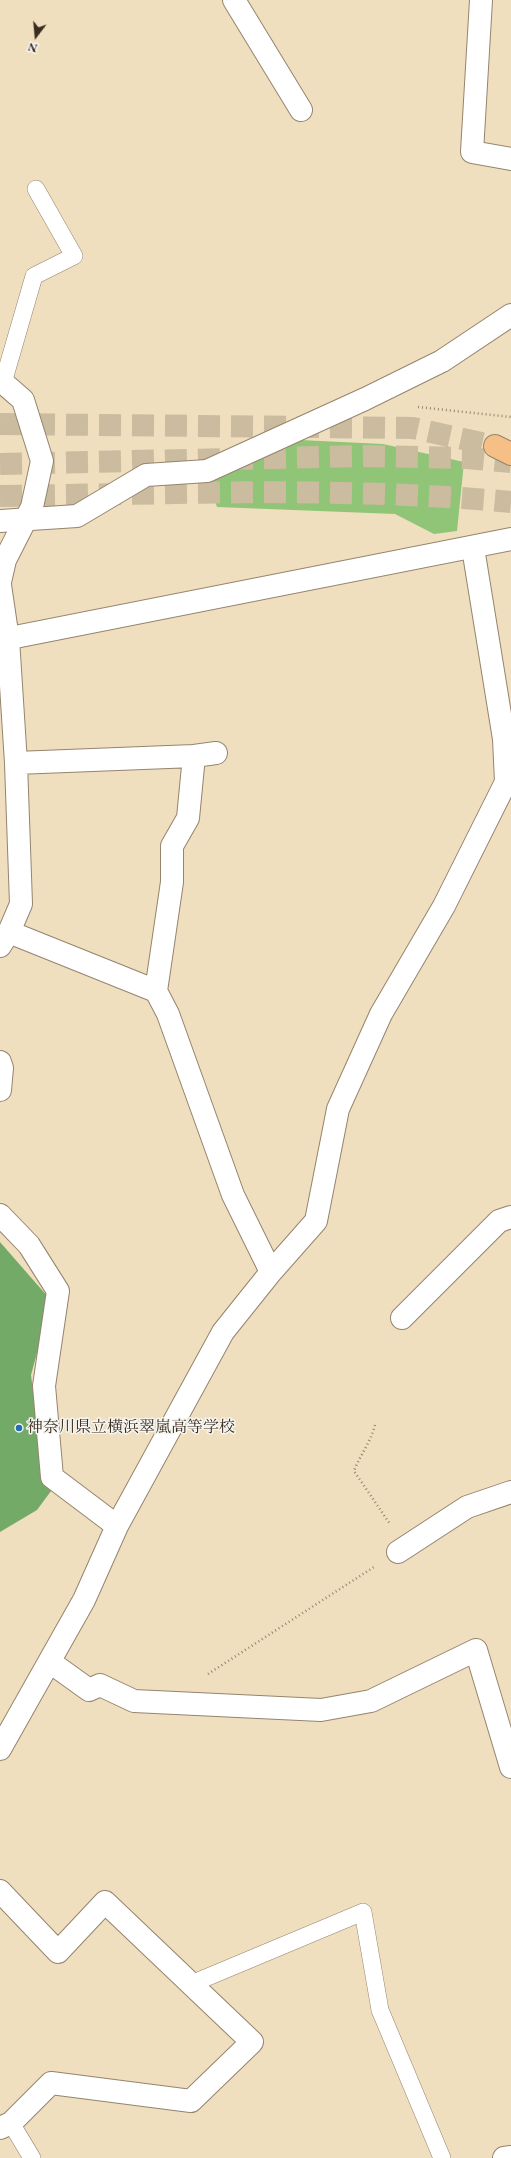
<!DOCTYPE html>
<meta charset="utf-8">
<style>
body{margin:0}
#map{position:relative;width:511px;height:2158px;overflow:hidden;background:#efdfbf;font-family:"EB Garamond",serif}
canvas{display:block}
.north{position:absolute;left:16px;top:16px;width:40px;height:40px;-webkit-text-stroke:3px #f6f6f2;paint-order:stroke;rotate:196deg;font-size:11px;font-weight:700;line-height:16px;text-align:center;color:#3b2a1e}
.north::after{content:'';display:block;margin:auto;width:14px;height:18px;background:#3b2a1e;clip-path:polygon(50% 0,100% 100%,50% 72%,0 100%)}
</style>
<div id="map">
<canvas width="511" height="2158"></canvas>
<div class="north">N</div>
</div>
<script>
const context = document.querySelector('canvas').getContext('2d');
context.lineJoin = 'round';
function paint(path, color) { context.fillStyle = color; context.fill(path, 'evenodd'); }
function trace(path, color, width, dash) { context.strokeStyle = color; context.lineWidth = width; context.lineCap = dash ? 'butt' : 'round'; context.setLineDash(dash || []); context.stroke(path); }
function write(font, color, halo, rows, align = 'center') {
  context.font = font + ' "EB Garamond","Noto Serif JP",serif'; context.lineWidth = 3; context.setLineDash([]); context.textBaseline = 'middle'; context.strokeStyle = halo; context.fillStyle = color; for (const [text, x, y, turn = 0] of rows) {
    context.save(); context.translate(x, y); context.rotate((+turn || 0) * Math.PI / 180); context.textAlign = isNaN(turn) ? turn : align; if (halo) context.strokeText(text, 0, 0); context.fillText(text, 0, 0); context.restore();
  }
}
paint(new Path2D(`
 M 300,440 L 383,444 L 464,462 L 457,531 L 434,534 L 395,514 L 217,507 L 208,481 Z`), '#90c577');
paint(new Path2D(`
 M 0,1242 L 48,1297 L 41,1338 L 31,1375 L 44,1480 L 54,1487 L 37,1510 L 0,1532 Z`), '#74aa68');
trace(new Path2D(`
 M 0,424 L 413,428 L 495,446
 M 0,464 L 364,456 L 467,458 L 511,462
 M 0,496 C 170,494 341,486 511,502`), '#cbbb9f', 22, [22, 11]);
const service = new Path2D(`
 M 3,383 L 34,276 L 74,256 L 36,189
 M 191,1984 L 363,1912 L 380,2010 L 442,2158
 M 11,2123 L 32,2158`);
const minor = new Path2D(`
 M 234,0 L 301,110
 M 481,0 L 472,152 L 511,159
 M 0,521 L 77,516 L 146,475 L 207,471 L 365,399 L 442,361 L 511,315
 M 194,756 L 188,818 L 172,846 L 172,882 L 156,991 L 168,1014 L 233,1195 L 271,1272
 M 16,763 L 194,756 L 216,753
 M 9,932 L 156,991
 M 0,946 L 9,932 L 21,904 L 16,763 L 8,639
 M 0,1062 L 2,1068 L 0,1090
 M 0,1215 L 29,1245 L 58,1291 L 44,1386 L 52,1477 L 117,1526
 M 402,1318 L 499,1221 L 511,1217
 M 398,1552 L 467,1507 L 511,1492
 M 50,1662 L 89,1690 L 100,1685 L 134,1701 L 321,1710 L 371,1701 L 476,1650 L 511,1767
 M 0,1749 L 84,1600 L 117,1526 L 223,1332 L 271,1272 L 316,1221 L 338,1109 L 381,1014 L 444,906 L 506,782 L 504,739 L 473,548
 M 0,1891 L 58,1952 L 105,1902 L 252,2042 L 191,2101 L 51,2083 L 11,2123 L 0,2128
 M 504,2158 L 511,2157`);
const tertiary = new Path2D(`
 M 0,380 L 23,400 L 42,461 L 32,507 L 5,560 L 0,582
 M 0,585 L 8,639
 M 0,640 L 511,539`);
const motorway = new Path2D(`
 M 495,446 L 511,454`);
trace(service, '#95846e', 18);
trace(minor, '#95846e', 24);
trace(tertiary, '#95846e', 24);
trace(motorway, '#95846e', 24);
trace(new Path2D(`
 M 418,407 L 511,417
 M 375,1425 C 371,1442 360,1455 354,1471 L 390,1524
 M 208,1674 L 374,1567`), '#95846e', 2.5, [1, 3]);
trace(service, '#fff', 17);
trace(minor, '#fff', 22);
trace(tertiary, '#fff', 22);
trace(motorway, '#f5bf86', 22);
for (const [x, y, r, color] of [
 [19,1428,4,"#1f6fb2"]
]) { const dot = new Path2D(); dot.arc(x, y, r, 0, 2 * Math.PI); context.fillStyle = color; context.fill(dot); trace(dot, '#f6f6f2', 1.5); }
write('16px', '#3b2a1e', '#f6f6f2', [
 ["神奈川県立横浜翠嵐高等学校",27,1428]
], 'left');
</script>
